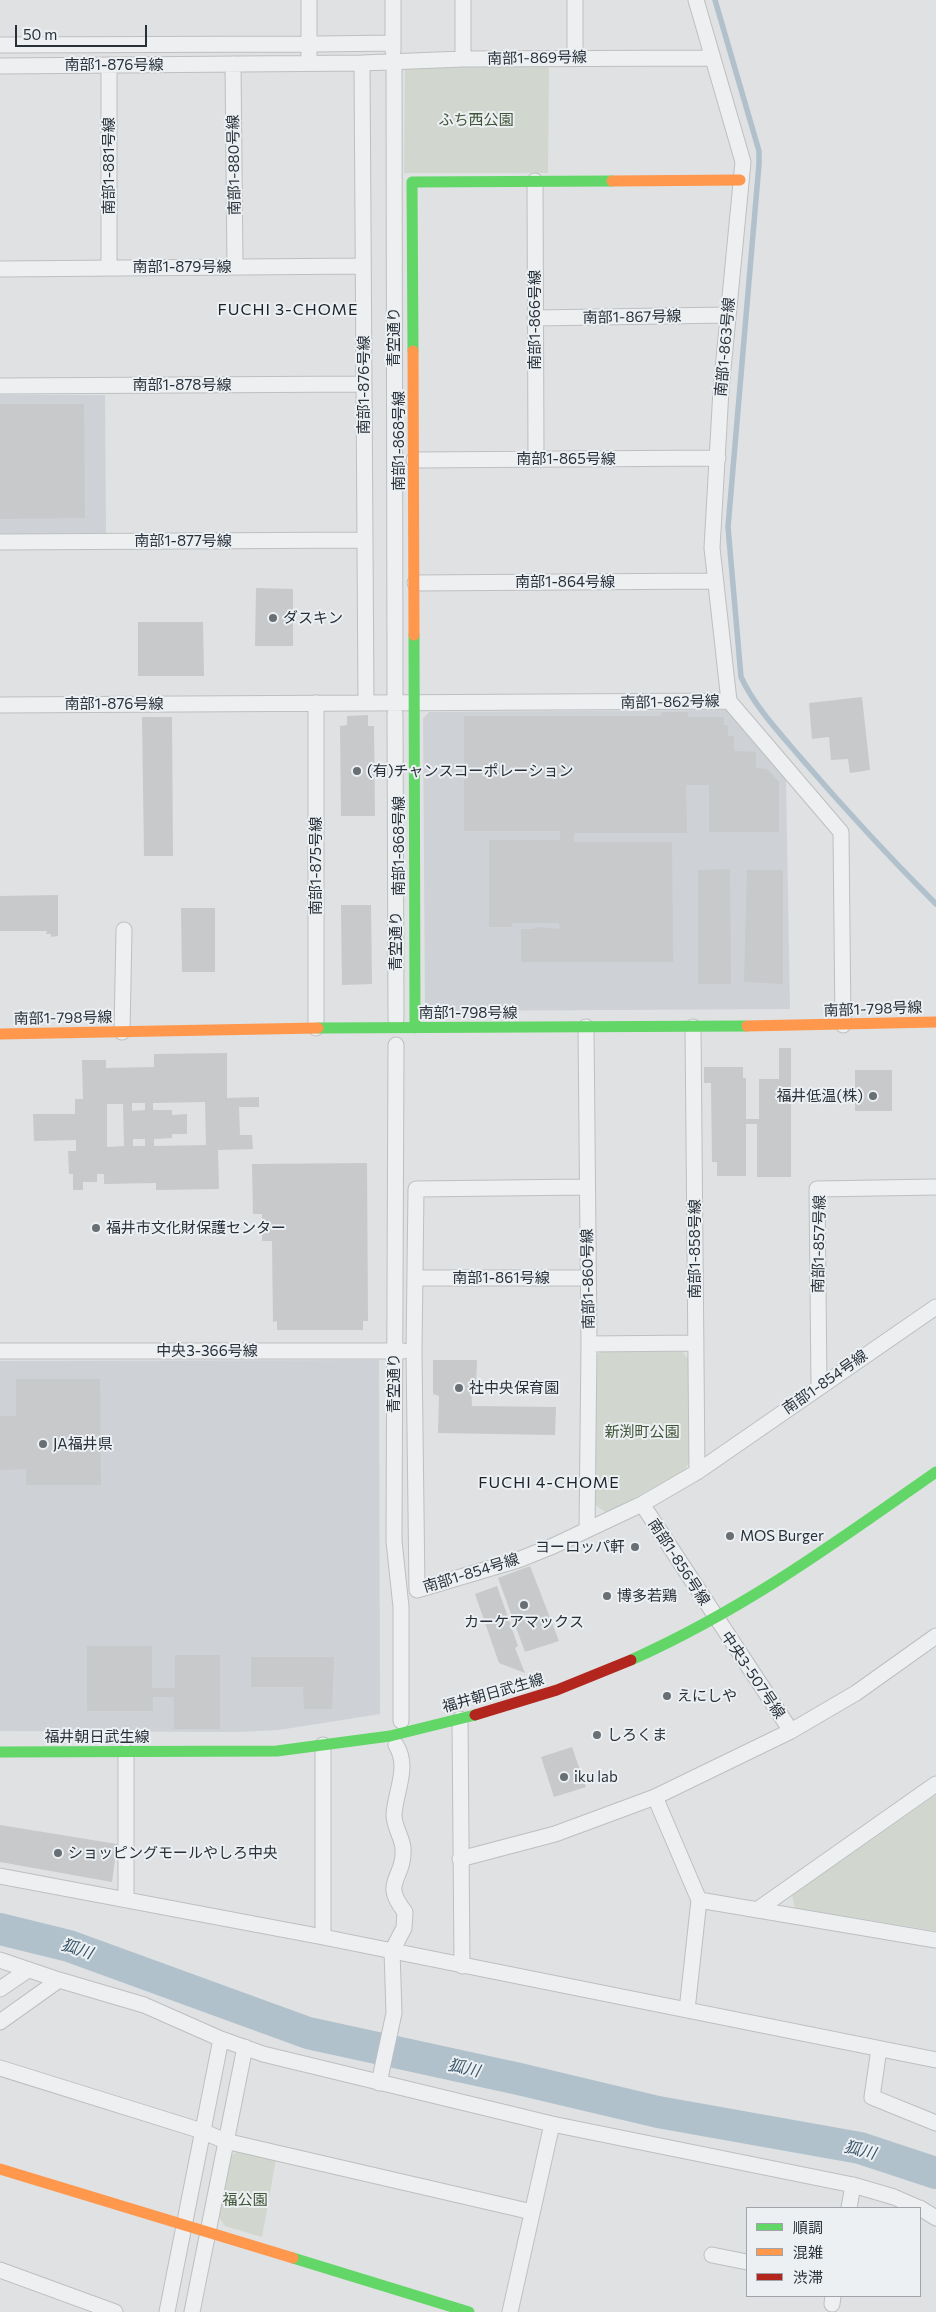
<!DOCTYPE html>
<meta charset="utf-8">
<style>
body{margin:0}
#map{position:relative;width:936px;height:2312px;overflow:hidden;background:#dfe1e3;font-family:Commissioner,"Noto Sans JP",sans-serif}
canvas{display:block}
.legend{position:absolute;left:746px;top:2207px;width:175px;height:90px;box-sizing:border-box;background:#ecf0f3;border:1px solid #9ea4a9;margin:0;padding:6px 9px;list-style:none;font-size:15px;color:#28313a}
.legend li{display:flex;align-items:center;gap:10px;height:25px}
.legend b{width:25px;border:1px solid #9ea4a9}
.scale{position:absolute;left:15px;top:25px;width:132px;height:22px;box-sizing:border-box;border:2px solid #28313a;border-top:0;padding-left:6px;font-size:15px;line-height:18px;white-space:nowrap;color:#28313a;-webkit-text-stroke:4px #ecf0f3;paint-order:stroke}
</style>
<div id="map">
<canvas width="936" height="2312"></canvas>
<ul class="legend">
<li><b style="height:6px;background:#63d668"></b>順調</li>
<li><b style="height:6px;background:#ff974d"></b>混雑</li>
<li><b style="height:6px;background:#b3261e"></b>渋滞</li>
</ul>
<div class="scale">50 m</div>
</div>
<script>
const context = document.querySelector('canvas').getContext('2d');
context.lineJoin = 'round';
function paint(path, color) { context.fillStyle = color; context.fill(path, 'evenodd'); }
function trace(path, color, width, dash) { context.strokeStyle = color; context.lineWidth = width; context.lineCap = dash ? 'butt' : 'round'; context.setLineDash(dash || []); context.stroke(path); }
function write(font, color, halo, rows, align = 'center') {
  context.font = font + ' Commissioner,"Noto Sans JP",sans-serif'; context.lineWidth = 4; context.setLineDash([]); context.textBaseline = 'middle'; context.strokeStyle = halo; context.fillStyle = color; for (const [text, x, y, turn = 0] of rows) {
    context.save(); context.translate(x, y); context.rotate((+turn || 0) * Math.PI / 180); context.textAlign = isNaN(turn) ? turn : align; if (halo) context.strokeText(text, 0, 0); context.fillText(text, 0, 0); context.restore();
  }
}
paint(new Path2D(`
 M 0,395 L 105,395 L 106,533 L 0,534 Z
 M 728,710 L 786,780 L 790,1009 L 431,1011 L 425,1007 L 423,719 L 429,712 Z
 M 379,1360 L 380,1714 L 279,1730 L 238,1732 L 0,1731 L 0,1361 Z`), '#ced1d6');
paint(new Path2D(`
 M 405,67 L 549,67 L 548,173 L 404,173 Z
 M 601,1351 L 683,1352 L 688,1359 L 689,1462 L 685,1470 L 607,1513 L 595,1505 L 595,1358 Z
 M 936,1795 L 936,1931 L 795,1908 L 792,1895 Z
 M 240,2150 L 276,2159 L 262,2237 L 225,2226 L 218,2216 L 230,2156 Z`), '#d1d7cf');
trace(new Path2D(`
 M 715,0 L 759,151 L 759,164 L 728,527 L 741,677 C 755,707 779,732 800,757 C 844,808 888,856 936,904`), '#b0c1cc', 5.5);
trace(new Path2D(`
 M 0,1929 L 69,1946 L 308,2033 L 519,2079 L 658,2112 L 860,2148 L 936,2173`), '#b0c1cc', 32);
paint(new Path2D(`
 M 0,404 L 84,404 L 85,518 L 0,519 Z
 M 256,588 L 293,589 L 293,646 L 255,646 Z
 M 138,622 L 203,622 L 204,676 L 138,676 Z
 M 862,697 L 870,770 L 850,773 L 848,759 L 831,760 L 829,737 L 812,739 L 809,703 Z
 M 661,712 L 688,712 L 688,717 L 724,717 L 724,725 L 728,725 L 728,736 L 734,736 L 734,751 L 756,752 L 756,768 L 767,769 L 779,782 L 779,832 L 709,832 L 709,785 L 686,785 L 687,833 L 574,833 L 574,842 L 672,842 L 673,962 L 521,962 L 521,929 L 534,929 L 536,927 L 560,929 L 559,923 L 512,923 L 512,927 L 489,927 L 489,840 L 560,840 L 560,831 L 464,831 L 464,716 L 661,716 Z
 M 368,715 L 368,726 L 374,726 L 375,816 L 341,816 L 340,726 L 347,725 L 347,716 Z
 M 142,717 L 172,717 L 173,856 L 144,856 Z
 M 730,869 L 731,984 L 698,984 L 698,870 Z
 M 747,870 L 783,870 L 783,984 L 744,982 Z
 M 58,895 L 58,936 L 51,937 L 51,934 L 46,934 L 47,931 L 0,931 L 0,896 Z
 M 341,905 L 371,905 L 372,984 L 342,985 Z
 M 181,908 L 215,908 L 215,972 L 182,972 Z
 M 779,1048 L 791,1048 L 791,1177 L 757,1177 L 757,1124 L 746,1124 L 746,1176 L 717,1176 L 717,1162 L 712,1162 L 711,1083 L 704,1083 L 704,1067 L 743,1067 L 743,1078 L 746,1078 L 746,1119 L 759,1119 L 759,1079 L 779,1079 Z
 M 227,1053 L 227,1098 L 259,1097 L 259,1107 L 239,1107 L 240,1135 L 252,1135 L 253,1149 L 218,1150 L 219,1189 L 156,1190 L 156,1183 L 104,1184 L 104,1174 L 97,1174 L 97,1182 L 83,1182 L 83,1190 L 73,1190 L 73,1174 L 69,1174 L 68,1151 L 76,1151 L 76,1140 L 34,1141 L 33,1114 L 75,1114 L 75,1099 L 83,1099 L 82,1060 L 106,1060 L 106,1068 L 154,1067 L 154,1054 ZM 205,1102 L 206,1145 L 154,1146 L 154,1139 L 172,1138 L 172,1134 L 187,1134 L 187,1114 L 172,1115 L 172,1110 L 153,1110 L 153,1103 ZM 132,1103 L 145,1103 L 145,1110 L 132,1111 ZM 107,1104 L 123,1104 L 124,1146 L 107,1147 ZM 133,1139 L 145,1139 L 145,1146 L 133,1146 Z
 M 855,1070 L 892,1070 L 892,1111 L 855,1111 Z
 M 367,1163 L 368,1321 L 363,1321 L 363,1330 L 277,1330 L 277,1321 L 273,1322 L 272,1241 L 262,1241 L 262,1214 L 253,1214 L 252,1164 Z
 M 433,1360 L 477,1360 L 476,1387 L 471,1386 L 472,1406 L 556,1407 L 555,1435 L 438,1433 L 439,1396 L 433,1394 Z
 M 16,1379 L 100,1379 L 101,1485 L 26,1485 L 26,1469 L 0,1470 L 0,1416 L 16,1416 Z
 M 530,1566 L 559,1641 L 525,1652 L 498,1578 Z
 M 497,1586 L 518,1646 L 515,1648 L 525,1673 L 499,1663 L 475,1594 Z
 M 87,1646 L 152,1646 L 152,1688 L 175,1688 L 175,1655 L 220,1655 L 220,1729 L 174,1729 L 174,1697 L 153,1697 L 153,1711 L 87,1711 Z
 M 251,1657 L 334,1657 L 332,1709 L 304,1709 L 303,1687 L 251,1687 Z
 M 572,1747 L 586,1787 L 554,1797 L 541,1757 Z
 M 0,1825 L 117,1844 L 112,1882 L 0,1862 Z`), '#c7c9cb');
const street = new Path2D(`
 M 309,0 L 309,63
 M 393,0 L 393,51
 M 575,0 L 575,57
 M 696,0 L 743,162 L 721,390 L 712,548 L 729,701
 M 317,44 L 393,43
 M 0,45 L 302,44
 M 463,59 L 463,0
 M 362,63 L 366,703
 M 233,64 L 235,266
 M 109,65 L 109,267
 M 0,66 L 362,63 L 463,59 L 712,58
 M 394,67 L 395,697
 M 535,181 L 536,459
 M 0,269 L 363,266
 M 535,318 L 728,315
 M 0,386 L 364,384
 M 414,460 L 718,458
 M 0,542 L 365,540
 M 415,583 L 715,581
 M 316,703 L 316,1028
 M 0,705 L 729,701 L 841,832 L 843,1025
 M 395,714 L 396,1019
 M 586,1027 L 589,1344 L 587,1530
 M 693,1027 L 697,1472
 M 122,1032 L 124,930
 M 396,1045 L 394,1541 L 401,1607 L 401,1721
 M 587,1187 L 416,1189 L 414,1351 L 417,1590 L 518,1560 L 553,1546 L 642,1504 L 697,1472 L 936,1307
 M 415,1278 L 587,1278
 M 589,1344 L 696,1343
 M 0,1351 L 403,1351
 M 819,1386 L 817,1189 L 936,1187
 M 642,1504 L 791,1731
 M 460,1719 L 462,1966
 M 323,1745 L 323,1937
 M 126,1752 L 126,1900
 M 655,1797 L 699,1900 L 687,2010
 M 460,1859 L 555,1834 L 655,1797 L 791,1731 L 856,1693 L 936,1636
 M 0,1876 L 323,1937 L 936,2060
 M 699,1900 L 936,1940
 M 757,1910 L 936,1784
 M 0,1960 L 59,1980 L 144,2005 L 221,2039 L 263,2054 L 552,2124 L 853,2185 L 894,2197 L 919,2208
 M 0,1989 L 28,1970
 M 0,2022 L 59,1980
 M 879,2049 L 872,2097 L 936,2123
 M 0,2068 L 202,2131 L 225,2141 L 532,2212
 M 379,2083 L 394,2013 L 392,1951 L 404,1928 L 405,1912 C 380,1881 405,1880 403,1848 C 402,1837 394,1827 394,1815 C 395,1792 410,1767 396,1745
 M 849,2208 L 853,2185
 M 920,2208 L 936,2218
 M 712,2255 L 747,2262
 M 0,2270 L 115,2312
 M 832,2304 L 833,2296
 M 167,2312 L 221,2039
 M 192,2312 L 245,2047
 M 510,2312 L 552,2124`);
trace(street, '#bdbfc1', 17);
trace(street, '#eeeff0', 15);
trace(new Path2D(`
 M 413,351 L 412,182 L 612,181
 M 414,635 L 415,1028
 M 318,1028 L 747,1026
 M 631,1660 C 745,1609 835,1543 936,1472
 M 0,1752 L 277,1751 L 390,1736 L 475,1715
 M 293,2258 L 469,2312`), '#63d668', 11);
trace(new Path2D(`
 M 612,181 L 740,180
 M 413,351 L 414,635
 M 747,1026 L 936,1022
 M 0,1034 L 318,1028
 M 0,2169 L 293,2258`), '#ff974d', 11);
trace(new Path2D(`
 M 475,1715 L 557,1690 L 631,1660`), '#b3261e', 11);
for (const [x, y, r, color] of [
 [273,618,5,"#686f75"],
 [357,771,5,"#686f75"],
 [873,1096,5,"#686f75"],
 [96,1228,5,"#686f75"],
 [459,1388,5,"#686f75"],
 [43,1444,5,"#686f75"],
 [730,1536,5,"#686f75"],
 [635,1547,5,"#686f75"],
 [607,1596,5,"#686f75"],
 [524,1605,5,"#686f75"],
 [667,1696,5,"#686f75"],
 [597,1735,5,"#686f75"],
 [564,1777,5,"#686f75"],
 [58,1853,5,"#686f75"]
]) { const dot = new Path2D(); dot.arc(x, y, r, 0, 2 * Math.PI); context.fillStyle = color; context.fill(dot); trace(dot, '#ecf0f3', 2); }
write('15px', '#28313a', '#ecf0f3', [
 ["南部1-869号線",537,58,-1],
 ["南部1-876号線",114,65],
 ["南部1-880号線",234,165,-91],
 ["南部1-881号線",109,166,-90],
 ["南部1-879号線",182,267],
 ["南部1-867号線",632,317,-1],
 ["南部1-866号線",535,320,-90],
 ["青空通り",394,337,-90],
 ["南部1-863号線",725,347,-85],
 ["南部1-878号線",182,385],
 ["南部1-876号線",364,385,-90],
 ["南部1-868号線",399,441,-90],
 ["南部1-865号線",566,459],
 ["南部1-877号線",183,541],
 ["南部1-864号線",565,582],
 ["南部1-862号線",670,702,-1],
 ["南部1-876号線",114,704],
 ["南部1-868号線",399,846,-90],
 ["南部1-875号線",316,866,-90],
 ["青空通り",396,941,-90],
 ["南部1-798号線",873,1009,-2],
 ["南部1-798号線",468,1013],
 ["南部1-798号線",63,1018,-1],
 ["南部1-857号線",819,1244,-89],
 ["南部1-858号線",695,1249,-90],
 ["南部1-861号線",501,1278],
 ["南部1-860号線",588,1279,-91],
 ["中央3-366号線",207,1351],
 ["南部1-854号線",825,1382,-35],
 ["青空通り",394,1383,-90],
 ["南部1-856号線",679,1562,57],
 ["南部1-854号線",471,1573,-17],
 ["中央3-507号線",753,1675,56],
 ["福井朝日武生線",493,1693,-16],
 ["福井朝日武生線",97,1737]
]);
write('15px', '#405437', '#ecf0f3', [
 ["ふち西公園",476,120],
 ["新渕町公園",642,1432],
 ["福公園",245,2200]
]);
write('15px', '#28313a', '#ecf0f3', [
 ["ダスキン",283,618],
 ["(有)チャンスコーポレーション",367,771],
 ["福井低温(株)",863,1096,"right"],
 ["福井市文化財保護センター",106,1228],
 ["社中央保育園",469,1388],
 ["JA福井県",53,1444],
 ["MOS Burger",740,1536],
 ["ヨーロッパ軒",625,1547,"right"],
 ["博多若鶏",617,1596],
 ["カーケアマックス",524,1622,"center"],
 ["えにしや",677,1696],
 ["しろくま",607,1735],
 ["iku lab",574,1777],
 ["ショッピングモールやしろ中央",68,1853]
], 'left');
context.letterSpacing = '1px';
write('16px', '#1b222b', '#ecf0f3', [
 ["FUCHI 3-CHOME",288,310],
 ["FUCHI 4-CHOME",549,1483]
]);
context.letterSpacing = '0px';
write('italic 16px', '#375469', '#ecf0f3', [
 ["狐川",77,1949,18],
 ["狐川",464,2068,13],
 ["狐川",860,2150,14]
]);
</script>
